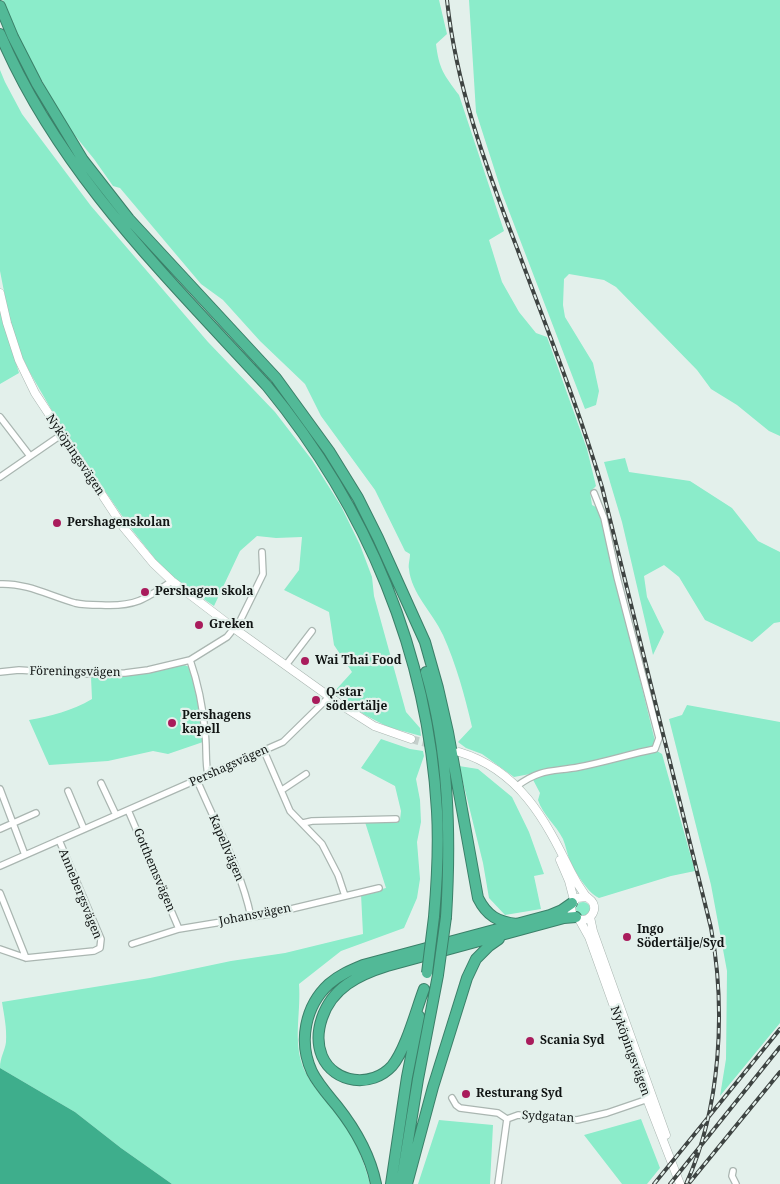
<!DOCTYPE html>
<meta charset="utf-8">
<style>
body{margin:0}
canvas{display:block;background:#e3f0eb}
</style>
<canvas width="780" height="1184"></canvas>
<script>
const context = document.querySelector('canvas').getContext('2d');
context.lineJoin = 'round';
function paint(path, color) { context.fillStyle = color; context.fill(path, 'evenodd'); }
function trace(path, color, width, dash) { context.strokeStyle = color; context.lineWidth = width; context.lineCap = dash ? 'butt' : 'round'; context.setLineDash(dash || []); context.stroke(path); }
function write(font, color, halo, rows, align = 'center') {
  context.font = font + ' "Noto Serif",serif'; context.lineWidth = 4.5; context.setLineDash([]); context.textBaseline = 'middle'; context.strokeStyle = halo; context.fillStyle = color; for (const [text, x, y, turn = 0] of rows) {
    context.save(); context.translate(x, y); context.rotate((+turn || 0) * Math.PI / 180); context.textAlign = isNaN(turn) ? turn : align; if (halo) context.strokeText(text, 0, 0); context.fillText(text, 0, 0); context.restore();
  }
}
paint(new Path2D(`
 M 3,0 L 439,0 L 447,34 L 436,44 C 439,69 444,75 459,95 L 504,231 L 489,240 L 502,282 L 519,312 L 536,333 L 547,337 L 587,449 L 596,486 L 590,492 L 592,505 L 598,508 L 655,741 L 652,748 L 662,754 L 695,871 L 671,876 L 599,898 C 587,892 576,873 570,861 C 567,854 566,846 563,839 C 556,825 543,815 538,800 L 540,793 L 530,774 L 514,777 L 482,754 L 466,748 L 458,742 L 472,727 C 465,696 456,664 443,635 C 433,613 411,593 409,569 C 408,565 410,559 410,554 L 405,551 L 375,490 L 321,416 L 305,384 L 260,341 L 223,300 L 201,284 L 120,188 L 113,186 L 94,159 L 68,127 L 24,49 Z
 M 469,0 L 780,0 L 780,436 L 769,431 L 737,405 L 711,389 L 697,370 L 616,287 L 604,280 L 569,274 L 564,279 L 563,305 L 565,317 L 593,363 L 599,391 L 596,405 L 585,409 L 502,193 L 476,112 Z
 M 0,70 L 5,82 L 22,114 L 91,206 L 208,342 L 275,412 L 312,460 L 341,506 L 360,545 L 372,577 L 374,596 L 406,712 L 420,728 L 421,736 L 388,727 L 365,715 L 333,693 L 352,672 L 334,645 L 329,612 L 284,590 L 299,570 L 302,537 L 276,538 L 257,536 L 240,551 L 214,606 L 174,579 L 156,560 L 129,526 L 62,428 L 29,371 L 18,348 L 10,322 L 0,271 Z
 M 0,309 L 19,373 L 0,384 Z
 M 625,458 L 629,472 L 690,481 L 732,508 L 758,541 L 780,552 L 780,622 L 774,623 L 752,642 L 705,620 L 679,577 L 664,565 L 644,576 L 647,597 L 664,632 L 653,655 L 622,522 L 604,462 Z
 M 184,665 L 190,667 L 194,676 L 203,742 L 168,754 L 153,751 L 108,761 L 49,765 L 29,720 C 51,716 72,711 92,699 L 91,677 L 147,673 Z
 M 687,705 L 780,722 L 780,1023 L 720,1096 L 726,1059 L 727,971 L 711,885 L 669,719 L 682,715 Z
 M 381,739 L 410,749 L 423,751 L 424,756 L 416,779 L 420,800 L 421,822 L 417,842 L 420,879 L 417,898 L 404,928 L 341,951 L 299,984 C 301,1010 294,1036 301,1061 C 308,1085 328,1101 342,1121 C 356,1140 364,1162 370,1184 L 172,1184 L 121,1148 L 75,1112 L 0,1068 C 0,1057 5,1051 6,1042 C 7,1028 4,1015 2,1002 L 150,978 L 231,961 L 285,953 L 363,934 L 361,894 L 386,888 L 365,822 L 397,823 L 400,820 L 401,811 L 395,786 L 361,768 Z
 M 459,766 L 478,769 L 512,797 L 529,832 L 544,874 L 534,876 L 541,909 L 505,915 L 489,898 L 483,863 Z
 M576 909a7 7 0 1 1 14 0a7 7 0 1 1-14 0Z
 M 641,1119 L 660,1168 L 647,1184 L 622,1184 L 584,1135 Z
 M 439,1120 L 493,1125 L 490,1184 L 418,1184 Z`), '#8becca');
paint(new Path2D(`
 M 0,1068 L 75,1112 L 121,1148 L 172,1184 L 0,1184 Z`), '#3eae8c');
trace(new Path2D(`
 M 411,739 L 445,748`), '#c4cfcb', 8, [8, 4]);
const street = new Path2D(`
 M 0,417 L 30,456
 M 0,477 L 61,435
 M 0,584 C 27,583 50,596 75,603 C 83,605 93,605 101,605 C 135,607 146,599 172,581
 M 190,660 C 198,683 203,708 205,732 C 207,747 205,761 208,775
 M 286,665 L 312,631
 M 0,672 L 19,670 L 81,674 L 125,673 L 148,670 L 190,660 L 227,637 L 240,621 L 263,574 L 262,552
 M 264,751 L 290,811 L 322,844 L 338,875 L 345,896
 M 197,780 C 216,825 241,869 251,917
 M 101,783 L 116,815
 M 517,786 C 541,768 553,772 579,767 C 605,762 630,754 655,749 L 659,738 L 617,577 L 604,518 L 594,493
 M 0,789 L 25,855
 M 282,790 L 306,774
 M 68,791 L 84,829
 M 128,810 L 179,929
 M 303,823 L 312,821 L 396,819
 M 0,829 L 36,813
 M 0,866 L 283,742 L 329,697
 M 0,893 L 26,958
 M 132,944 L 179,929 L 270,914 L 379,888
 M 0,949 L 26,958 L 94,951 L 100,948 L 101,939 L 59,840
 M 452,1098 L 456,1105 L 460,1108 L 498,1113 L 507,1119
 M 733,1171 L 732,1176 L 736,1184
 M 498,1184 L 507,1119 L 518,1115 L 577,1120 L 607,1113 L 651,1098`);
const secondary = new Path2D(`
 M 0,293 L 7,323 L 19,360 L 35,393 L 124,528 L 153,563 L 172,581 L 235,629 L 341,705 L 374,726 L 411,739
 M 459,752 C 519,770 545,819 571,872 C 575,880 580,888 585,895 C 587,898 591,899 593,903 C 596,909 593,916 587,919 C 584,920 579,920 576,918 C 568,912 571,903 577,898 L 587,897
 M 560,860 L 569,881 L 574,900
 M 590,917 L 593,931 L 666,1135
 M 579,919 L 589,937 L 647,1099 L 680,1184`);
const highway = new Path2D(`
 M 0,6 L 13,37 L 37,84 L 83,160 L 129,219 L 276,378 L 329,451 L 358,498 L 378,538 L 425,642 L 438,688 L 448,732 L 478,898 C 487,916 498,922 517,924
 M 0,34 C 59,173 166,276 267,386 C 367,508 428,652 437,811 C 439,846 437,882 434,917
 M 426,672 C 449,751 451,835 446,917
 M 424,989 C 416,1010 406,1049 392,1066 C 372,1088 334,1084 322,1056 C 317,1044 318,1030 322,1018 C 332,988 358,975 387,966 L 564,918 L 576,917
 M 376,1184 C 370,1154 356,1130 337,1106 C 328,1095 318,1084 312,1072 C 298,1042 305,1006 329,984 C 339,975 351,970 363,965 L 550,915 L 562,910 L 572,903
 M 391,1184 L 407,1077 L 419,1016
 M 401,1184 L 418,1079 L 438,975
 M 407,1184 L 433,1087 L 467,978 L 476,959 L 489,946 L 499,939`);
trace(street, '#aab6b1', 8);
trace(secondary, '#aab6b1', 9);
trace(highway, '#3b8069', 12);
trace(street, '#fff', 5.5);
trace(secondary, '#fff', 8);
trace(highway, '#52b997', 10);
const rail = new Path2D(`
 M 447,0 C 456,86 486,167 517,248 C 546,327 578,406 602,487 L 711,928 C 726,1009 721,1108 686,1184
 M 690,1182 L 780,1072
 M 654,1184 L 780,1029
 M 670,1184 L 780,1047`);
trace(rail, '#3e4442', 4);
trace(rail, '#e3f0eb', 2, [5.5]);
const highwayBridge = new Path2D(`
 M 427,973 L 434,917
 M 438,975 L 446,917`);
trace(highwayBridge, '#3b8069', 12, []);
trace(highwayBridge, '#52b997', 10);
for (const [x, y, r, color] of [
 [57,523,5,"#a91c5c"],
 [145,592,5,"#a91c5c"],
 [199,625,5,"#a91c5c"],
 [305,661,5,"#a91c5c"],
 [316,700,5,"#a91c5c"],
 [172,723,5,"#a91c5c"],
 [627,937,5,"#a91c5c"],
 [530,1041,5,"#a91c5c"],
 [466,1094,5,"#a91c5c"]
]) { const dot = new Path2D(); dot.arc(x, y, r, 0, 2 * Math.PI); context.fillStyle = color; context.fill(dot); trace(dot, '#e3f0eb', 2); }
write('12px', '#111514', '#e3f0eb', [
 ["Nyköpingsvägen",75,455,56],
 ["Föreningsvägen",75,672,1],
 ["Pershagsvägen",229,766,-24],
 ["Kapellvägen",226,848,67],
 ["Gotthemsvägen",154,870,67],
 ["Annebergsvägen",80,894,68],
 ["Johansvägen",255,915,-11],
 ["Nyköpingsvägen",630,1051,70],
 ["Sydgatan",548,1117,3]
]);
write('bold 12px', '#111514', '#e3f0eb', [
 ["Pershagenskolan",67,523],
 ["Pershagen skola",155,592],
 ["Greken",209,625],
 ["Wai Thai Food",315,661],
 ["Q-star",326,693],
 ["södertälje",326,707],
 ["Pershagens",182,716],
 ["kapell",182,730],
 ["Ingo",637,930],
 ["Södertälje/Syd",637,944],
 ["Scania Syd",540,1041],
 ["Resturang Syd",476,1094]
], 'left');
</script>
